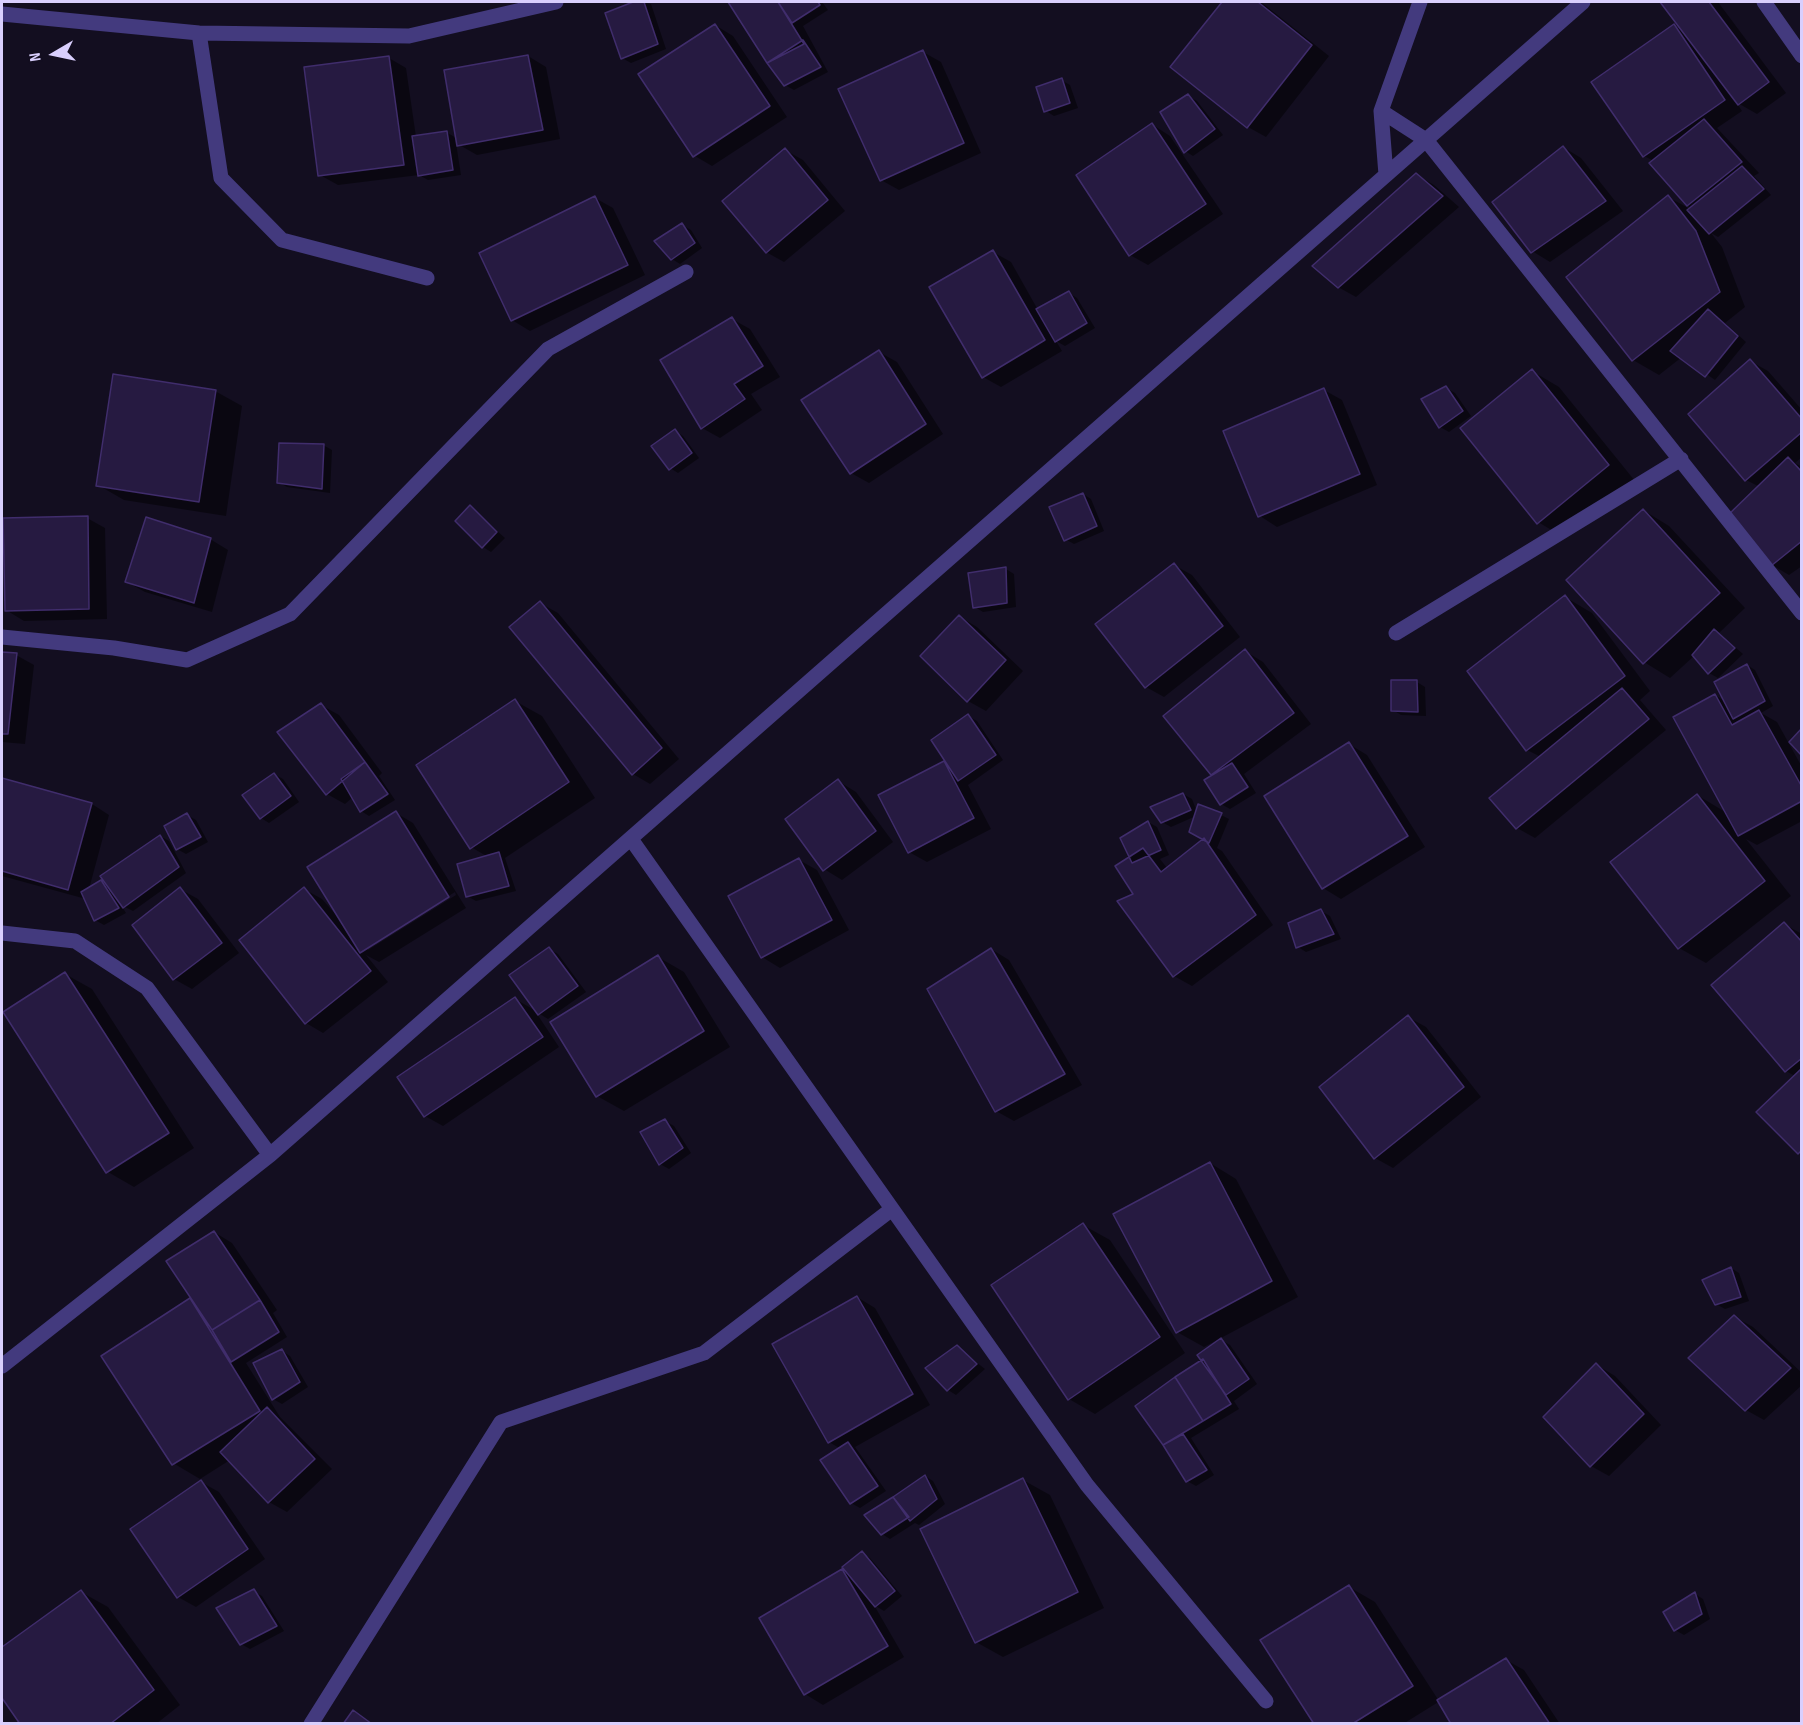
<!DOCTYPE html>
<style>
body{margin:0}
#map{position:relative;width:1803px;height:1725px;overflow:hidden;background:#130e20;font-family:"Sofia Sans Condensed",sans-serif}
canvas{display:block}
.frame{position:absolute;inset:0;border:3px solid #d9cffd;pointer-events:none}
.north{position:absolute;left:24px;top:24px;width:60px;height:60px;-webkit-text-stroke:4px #130e20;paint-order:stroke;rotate:261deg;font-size:16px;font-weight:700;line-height:24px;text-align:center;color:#d9cffd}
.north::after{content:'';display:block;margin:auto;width:21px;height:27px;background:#d9cffd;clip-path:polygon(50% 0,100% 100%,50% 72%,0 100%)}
</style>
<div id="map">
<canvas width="1803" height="1725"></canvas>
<div class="frame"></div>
<div class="north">N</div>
</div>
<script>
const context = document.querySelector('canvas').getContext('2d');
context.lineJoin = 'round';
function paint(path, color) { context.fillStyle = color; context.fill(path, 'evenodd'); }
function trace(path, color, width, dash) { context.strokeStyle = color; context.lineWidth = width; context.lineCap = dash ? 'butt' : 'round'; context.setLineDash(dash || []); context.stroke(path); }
paint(new Path2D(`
 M 637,2 L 651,4 L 666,49 L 631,63 L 622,58 L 606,14 Z
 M 730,2 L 822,2 L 828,10 L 803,26 L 828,72 L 794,90 L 785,85 Z
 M 1223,2 L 1261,2 L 1329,56 L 1266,137 L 1248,127 L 1172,67 Z
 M 1662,2 L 1718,2 L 1786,93 L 1757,114 L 1736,102 L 1742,111 L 1717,128 L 1759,173 L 1754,176 L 1771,195 L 1718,237 L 1711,233 L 1722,247 L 1745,307 L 1725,323 L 1746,342 L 1715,380 L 1682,357 L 1659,375 L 1633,360 L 1668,197 L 1692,210 L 1651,164 L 1654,161 L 1644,156 L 1674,26 L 1686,33 Z
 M 715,25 L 733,36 L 787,117 L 712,166 L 695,156 L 641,74 Z
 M 923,52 L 941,62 L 981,153 L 899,190 L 881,180 Z
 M 528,56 L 546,67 L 560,139 L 477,155 L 456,143 L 461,175 L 428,180 L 419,175 L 338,185 L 320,175 L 389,58 L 406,68 L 416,137 L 446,132 L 458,139 Z
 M 1061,80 L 1070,85 L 1078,108 L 1054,116 L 1046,111 Z
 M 1188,96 L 1197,101 L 1223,135 L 1193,156 L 1185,151 Z
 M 1153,125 L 1170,136 L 1223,214 L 1148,265 L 1130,255 Z
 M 1563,147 L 1581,158 L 1623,211 L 1550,262 L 1532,251 Z
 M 785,150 L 803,160 L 845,211 L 784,262 L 766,252 Z
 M 1417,175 L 1434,185 L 1459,207 L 1356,297 L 1338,287 Z
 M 595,198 L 613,208 L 645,275 L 530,331 L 512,320 Z
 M 682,225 L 691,230 L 702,248 L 680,264 L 672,259 Z
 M 993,252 L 1011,262 L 1038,310 L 1069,293 L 1077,298 L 1095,328 L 1065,346 L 1056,341 L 1062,351 L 1001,387 L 983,377 Z
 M 732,319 L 750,329 L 780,377 L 751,394 L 762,410 L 720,438 L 702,428 Z
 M 879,352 L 897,362 L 943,434 L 869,483 L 851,473 Z
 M 1750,361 L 1768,371 L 1802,410 L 1802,457 L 1795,463 L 1802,467 L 1802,566 L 1789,575 L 1772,565 L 1760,487 L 1746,480 Z
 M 1532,371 L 1559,387 L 1635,481 L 1565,538 L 1538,522 Z
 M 1446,388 L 1455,393 L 1471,416 L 1449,432 L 1440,427 Z
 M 1324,390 L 1342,400 L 1377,485 L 1277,527 L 1260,516 Z
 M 215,391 L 242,406 L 226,516 L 124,500 L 98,485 Z
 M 675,431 L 683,436 L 699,458 L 678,473 L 670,468 Z
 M 323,445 L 332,450 L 330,493 L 287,487 L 278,482 Z
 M 1083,494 L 1091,499 L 1104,531 L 1074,544 L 1065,539 Z
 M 470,507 L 505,538 L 491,552 L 483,547 Z
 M 1643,510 L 1669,526 L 1745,608 L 1719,633 L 1743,654 L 1718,678 L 1709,673 L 1694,656 L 1670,678 L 1644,662 Z
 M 87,518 L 105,528 L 107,619 L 24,621 L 6,610 Z
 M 210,539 L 228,550 L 212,612 L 145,592 L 127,582 Z
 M 1174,565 L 1192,575 L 1240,637 L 1164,697 L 1146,687 Z
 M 1006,569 L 1014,574 L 1016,607 L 983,612 L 975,607 Z
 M 1565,597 L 1592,613 L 1650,691 L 1640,700 L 1666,730 L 1535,838 L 1517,828 L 1541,757 L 1527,750 Z
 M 540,603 L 558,613 L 679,759 L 650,784 L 633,774 Z
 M 960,617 L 977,627 L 1023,671 L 986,711 L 968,701 Z
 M 1245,651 L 1263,662 L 1311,724 L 1244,774 L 1256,793 L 1230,809 L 1221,804 L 1212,774 Z
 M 2,654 L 16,655 L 34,665 L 25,744 L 2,742 Z
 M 1747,665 L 1755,670 L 1773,706 L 1761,713 L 1777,722 L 1802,767 L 1802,821 L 1757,845 L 1746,839 L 1791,896 L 1706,963 L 1679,948 L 1697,795 L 1727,813 L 1715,695 L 1726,702 Z
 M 1417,682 L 1425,687 L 1426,716 L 1401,715 L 1393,710 Z
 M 515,701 L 542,716 L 595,798 L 505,858 L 516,891 L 476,901 L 467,896 L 488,857 L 471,847 Z
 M 321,705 L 339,715 L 382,773 L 379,776 L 395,800 L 369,816 L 361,811 L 353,797 L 345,804 L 327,794 Z
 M 968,716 L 977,721 L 1003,760 L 968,785 L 991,829 L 927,862 L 909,852 L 944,763 L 950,766 Z
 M 1349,744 L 1367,755 L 1425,847 L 1341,899 L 1323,888 L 1266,796 Z
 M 274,774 L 283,779 L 299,802 L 269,823 L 261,818 Z
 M 2,780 L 92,804 L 109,815 L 89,889 L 101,881 L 110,886 L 160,836 L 169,841 L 186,873 L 133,911 L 121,905 L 126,913 L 104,925 L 95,920 L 86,899 L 2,876 Z
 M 838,781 L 856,792 L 893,842 L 842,880 L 824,869 Z
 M 1183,794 L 1192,799 L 1197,812 L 1221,815 L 1229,819 L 1217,848 L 1222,851 L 1273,925 L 1192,986 L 1174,976 L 1135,895 L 1131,858 L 1148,822 L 1157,827 L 1169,855 L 1160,859 L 1167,868 L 1205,839 L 1196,816 L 1171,827 L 1162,822 Z
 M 396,813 L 413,823 L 466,908 L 379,962 L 366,955 L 388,982 L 323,1033 L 306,1023 L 304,889 L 322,899 L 344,924 ZM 455,892 L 456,895 L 368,950 L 368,947 Z
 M 187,815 L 196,820 L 208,842 L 186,854 L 177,849 Z
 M 799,860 L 817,870 L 849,930 L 780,968 L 762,957 Z
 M 180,889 L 198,899 L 239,953 L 192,989 L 174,979 Z
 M 1321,911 L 1330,916 L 1341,939 L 1306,952 L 1298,947 Z
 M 1784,924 L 1802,934 L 1802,1155 L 1799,1153 L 1795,1076 L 1786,1071 Z
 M 549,949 L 558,954 L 586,992 L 548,1019 L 535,1011 L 559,1047 L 443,1126 L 425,1116 L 515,999 L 538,1012 Z
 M 991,949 L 1009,960 L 1082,1085 L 1014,1121 L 996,1111 Z
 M 658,957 L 684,972 L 730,1047 L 624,1111 L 597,1096 Z
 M 65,974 L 92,989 L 194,1148 L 134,1187 L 108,1172 Z
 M 1408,1017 L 1426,1027 L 1481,1097 L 1393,1168 L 1375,1158 Z
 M 665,1121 L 674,1126 L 691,1153 L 669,1169 L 660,1164 Z
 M 1210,1163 L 1236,1179 L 1298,1297 L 1204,1347 L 1177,1332 Z
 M 1083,1225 L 1110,1240 L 1185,1353 L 1095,1414 L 1069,1399 Z
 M 214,1232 L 232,1243 L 277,1310 L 273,1313 L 287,1337 L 246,1363 L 280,1417 L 332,1469 L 287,1512 L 269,1502 L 230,1460 L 200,1479 L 173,1463 L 190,1299 L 196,1303 Z
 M 1731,1268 L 1739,1273 L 1749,1301 L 1725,1309 L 1716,1304 Z
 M 857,1297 L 875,1308 L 930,1405 L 855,1447 L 886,1491 L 860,1508 L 851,1503 L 841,1449 L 829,1442 Z
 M 1735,1317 L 1753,1327 L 1802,1373 L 1802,1385 L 1764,1420 L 1746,1410 L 1691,1358 Z
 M 1219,1339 L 1230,1345 L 1257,1384 L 1234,1401 L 1239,1409 L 1191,1438 L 1214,1475 L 1196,1486 L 1187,1481 L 1137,1406 L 1203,1361 Z
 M 957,1347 L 985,1369 L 956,1395 L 948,1390 Z
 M 282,1351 L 290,1356 L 308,1387 L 282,1404 L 273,1399 Z
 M 1597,1365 L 1615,1376 L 1661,1425 L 1609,1476 L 1591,1466 L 1545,1417 Z
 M 925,1476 L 933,1481 L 945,1504 L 919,1525 L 915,1523 L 890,1539 L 882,1534 Z
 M 1023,1480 L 1050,1495 L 1104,1608 L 1003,1657 L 976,1642 Z
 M 201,1482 L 219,1492 L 265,1559 L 196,1607 L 178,1597 Z
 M 862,1553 L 870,1558 L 902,1596 L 884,1611 L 874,1605 L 904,1657 L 823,1705 L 805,1694 L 842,1571 L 851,1576 Z
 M 1349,1587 L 1375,1602 L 1439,1701 L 1506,1660 L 1524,1670 L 1560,1724 L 1453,1724 L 1440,1701 L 1403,1724 L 1316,1724 Z
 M 253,1591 L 262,1596 L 284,1631 L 250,1649 L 241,1644 Z
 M 81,1592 L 108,1607 L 180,1705 L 156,1724 L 21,1724 L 2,1695 L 2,1649 Z
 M 1695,1594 L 1703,1599 L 1710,1619 L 1684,1635 L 1675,1630 Z`), '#0007');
const building = new Path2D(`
 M 633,2 L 644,2 L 658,44 L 621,59 L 605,13 Z
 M 728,2 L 778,2 L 804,44 L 767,63 Z
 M 778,2 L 818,2 L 820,5 L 792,23 Z
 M 1222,2 L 1258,2 L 1312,45 L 1247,128 L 1170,67 Z
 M 1660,2 L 1709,2 L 1769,82 L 1738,105 Z
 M 715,24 L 770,106 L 693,157 L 638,74 Z
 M 1674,24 L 1725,100 L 1643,157 L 1591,82 Z
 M 803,40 L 821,67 L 784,86 L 767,63 Z
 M 923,50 L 964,143 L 880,181 L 838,89 Z
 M 528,55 L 543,130 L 457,146 L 444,70 Z
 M 389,56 L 404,165 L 318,176 L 304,67 Z
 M 1062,78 L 1070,103 L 1044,112 L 1036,87 Z
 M 1188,94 L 1215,129 L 1184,153 L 1160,112 Z
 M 1704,119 L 1742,162 L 1687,206 L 1649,163 Z
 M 1152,123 L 1206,204 L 1129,256 L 1076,175 Z
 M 447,131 L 453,170 L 418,176 L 412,136 Z
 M 1563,146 L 1606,201 L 1531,253 L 1492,202 Z
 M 785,148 L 828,200 L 766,253 L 722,201 Z
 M 1742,166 L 1764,189 L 1709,234 L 1687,210 Z
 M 1416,173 L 1443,196 L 1338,288 L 1312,266 Z
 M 1668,195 L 1696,231 L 1720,292 L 1632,361 L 1566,277 Z
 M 595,196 L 628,265 L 511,321 L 479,253 Z
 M 682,223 L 695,243 L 671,260 L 654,241 Z
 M 993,250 L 1045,340 L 982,378 L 929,287 Z
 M 1069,291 L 1087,323 L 1055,342 L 1036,309 Z
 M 1708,309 L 1738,336 L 1705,377 L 1670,351 Z
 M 732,317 L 763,366 L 734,384 L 745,399 L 701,429 L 660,360 Z
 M 879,350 L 926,424 L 850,474 L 801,400 Z
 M 1750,359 L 1802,419 L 1802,432 L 1745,481 L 1688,414 Z
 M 1532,369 L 1609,465 L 1537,524 L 1460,428 Z
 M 113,374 L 216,390 L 199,502 L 96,486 Z
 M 1446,386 L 1463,411 L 1439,428 L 1421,399 Z
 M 1324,388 L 1360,474 L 1258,517 L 1223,431 Z
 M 675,429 L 692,453 L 669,470 L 651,446 Z
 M 279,443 L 324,444 L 322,489 L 277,483 Z
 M 1788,457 L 1802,472 L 1802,541 L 1771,566 L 1727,516 Z
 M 1083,493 L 1097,526 L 1064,541 L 1049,507 Z
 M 470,505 L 497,532 L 482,548 L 455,521 Z
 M 1643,509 L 1720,593 L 1643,664 L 1566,580 Z
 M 88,516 L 89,609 L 5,611 L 3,518 Z
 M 146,517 L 211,538 L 194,603 L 125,582 Z
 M 1174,563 L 1223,626 L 1145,688 L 1095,624 Z
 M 1006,567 L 1007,603 L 973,608 L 968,573 Z
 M 1565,595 L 1625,676 L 1526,751 L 1467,671 Z
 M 540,601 L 662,748 L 632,775 L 509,627 Z
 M 959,615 L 1006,660 L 967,702 L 920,656 Z
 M 1714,629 L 1735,648 L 1708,674 L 1692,655 Z
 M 1245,649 L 1294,713 L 1211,775 L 1163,716 Z
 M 2,652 L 17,653 L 8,734 L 2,734 Z
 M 1747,664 L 1765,701 L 1733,719 L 1714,682 Z
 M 1391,680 L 1417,680 L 1418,712 L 1391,711 Z
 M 1622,688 L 1649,719 L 1516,829 L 1489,798 Z
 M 1715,694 L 1732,725 L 1759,710 L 1802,787 L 1802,801 L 1738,836 L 1673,717 Z
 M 515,699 L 569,782 L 470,849 L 416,765 Z
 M 321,703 L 365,762 L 326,795 L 277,732 Z
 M 968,714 L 996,755 L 958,781 L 931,740 Z
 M 1802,728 L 1802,756 L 1789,742 Z
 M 1349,742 L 1408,836 L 1322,889 L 1264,796 Z
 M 944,761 L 974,818 L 908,853 L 878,795 Z
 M 365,762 L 388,794 L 360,812 L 341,779 Z
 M 1232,763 L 1248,787 L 1220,805 L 1204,780 Z
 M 274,773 L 291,796 L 260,819 L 242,795 Z
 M 2,778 L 92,803 L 68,890 L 2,871 Z
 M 838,779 L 876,831 L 823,871 L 785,819 Z
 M 1183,793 L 1191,810 L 1161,823 L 1150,807 Z
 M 1697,794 L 1765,881 L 1678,949 L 1610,862 Z
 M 1198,804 L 1222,813 L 1209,843 L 1189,832 Z
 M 396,811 L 449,897 L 360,953 L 307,867 Z
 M 187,813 L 201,837 L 176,850 L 164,826 Z
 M 1148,821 L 1161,850 L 1132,863 L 1120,838 Z
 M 160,835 L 179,867 L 123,908 L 100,876 Z
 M 1204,838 L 1256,915 L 1173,977 L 1117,901 L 1133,894 L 1115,866 L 1143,848 L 1161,872 Z
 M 499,852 L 509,886 L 466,897 L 457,864 Z
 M 799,858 L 832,920 L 761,958 L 728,896 Z
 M 101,880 L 119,908 L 94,921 L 81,892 Z
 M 180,887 L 222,943 L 173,980 L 132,925 Z
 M 304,887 L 371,971 L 305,1024 L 239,940 Z
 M 1321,909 L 1334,934 L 1296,948 L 1288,923 Z
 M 1784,922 L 1802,942 L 1802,1058 L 1785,1072 L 1711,985 Z
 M 549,947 L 578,986 L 538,1015 L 509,975 Z
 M 991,948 L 1065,1074 L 995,1112 L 927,989 Z
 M 658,955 L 704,1031 L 596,1097 L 550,1022 Z
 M 65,972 L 169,1133 L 106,1173 L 3,1012 Z
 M 515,997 L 543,1037 L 424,1117 L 397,1077 Z
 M 1408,1015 L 1464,1087 L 1374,1159 L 1319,1087 Z
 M 1802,1068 L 1802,1150 L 1798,1154 L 1756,1112 Z
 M 665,1119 L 683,1148 L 659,1165 L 640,1132 Z
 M 1210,1162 L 1272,1281 L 1176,1333 L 1113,1214 Z
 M 1083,1223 L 1160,1337 L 1068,1400 L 991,1285 Z
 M 214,1231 L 260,1300 L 212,1330 L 166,1261 Z
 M 1731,1267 L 1741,1297 L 1715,1305 L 1702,1280 Z
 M 857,1296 L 913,1394 L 828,1443 L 772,1344 Z
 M 190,1298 L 260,1411 L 172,1465 L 101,1356 Z
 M 260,1300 L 279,1332 L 231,1362 L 212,1330 Z
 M 1734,1315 L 1791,1368 L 1745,1411 L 1688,1358 Z
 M 1221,1338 L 1249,1379 L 1226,1395 L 1197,1355 Z
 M 957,1345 L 977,1364 L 947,1391 L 925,1368 Z
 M 282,1349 L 300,1382 L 272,1400 L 253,1363 Z
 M 1203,1359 L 1231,1404 L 1203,1421 L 1175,1377 Z
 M 1596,1363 L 1644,1414 L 1590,1467 L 1543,1417 Z
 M 1175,1377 L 1203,1421 L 1163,1445 L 1135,1406 Z
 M 267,1407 L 315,1459 L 268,1503 L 220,1452 Z
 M 1183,1434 L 1207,1470 L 1186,1482 L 1163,1445 Z
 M 848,1442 L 878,1486 L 850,1504 L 820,1460 Z
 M 925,1475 L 937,1499 L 910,1521 L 893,1497 Z
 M 1023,1478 L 1078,1592 L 975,1643 L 920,1529 Z
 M 201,1480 L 248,1549 L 177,1598 L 130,1529 Z
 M 893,1497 L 909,1517 L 881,1535 L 864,1515 Z
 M 862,1551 L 895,1591 L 875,1607 L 842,1567 Z
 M 842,1569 L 888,1646 L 804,1695 L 759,1618 Z
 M 1349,1585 L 1413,1686 L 1352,1724 L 1314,1724 L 1260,1640 Z
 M 254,1589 L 277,1626 L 240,1645 L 216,1608 Z
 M 81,1590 L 154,1690 L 110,1724 L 20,1724 L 2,1698 L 2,1647 Z
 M 1695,1592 L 1702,1614 L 1674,1631 L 1663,1612 Z
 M 1506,1658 L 1550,1724 L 1451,1724 L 1437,1700 Z
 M 353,1710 L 372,1724 L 343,1724 Z`);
paint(building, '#261a41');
trace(building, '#402d6c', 1.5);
trace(new Path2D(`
 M 1764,2 L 1802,56
 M 2,14 L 199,33 L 409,36 L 556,2
 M 199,33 L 221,178 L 282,240 L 427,278
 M 1381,111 L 1426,140 L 1802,613
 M 1386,175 L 1381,111 L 1420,2
 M 1396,633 L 1681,459
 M 2,637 L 114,648 L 187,660 L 290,614 L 548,349 L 686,272
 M 631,839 L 1087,1485 L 1266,1701
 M 2,933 L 75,941 L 147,988 L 270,1155
 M 2,1366 L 270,1155 L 1583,2
 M 311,1724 L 501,1422 L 704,1353 L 892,1209`), '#433a7e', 15);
</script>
